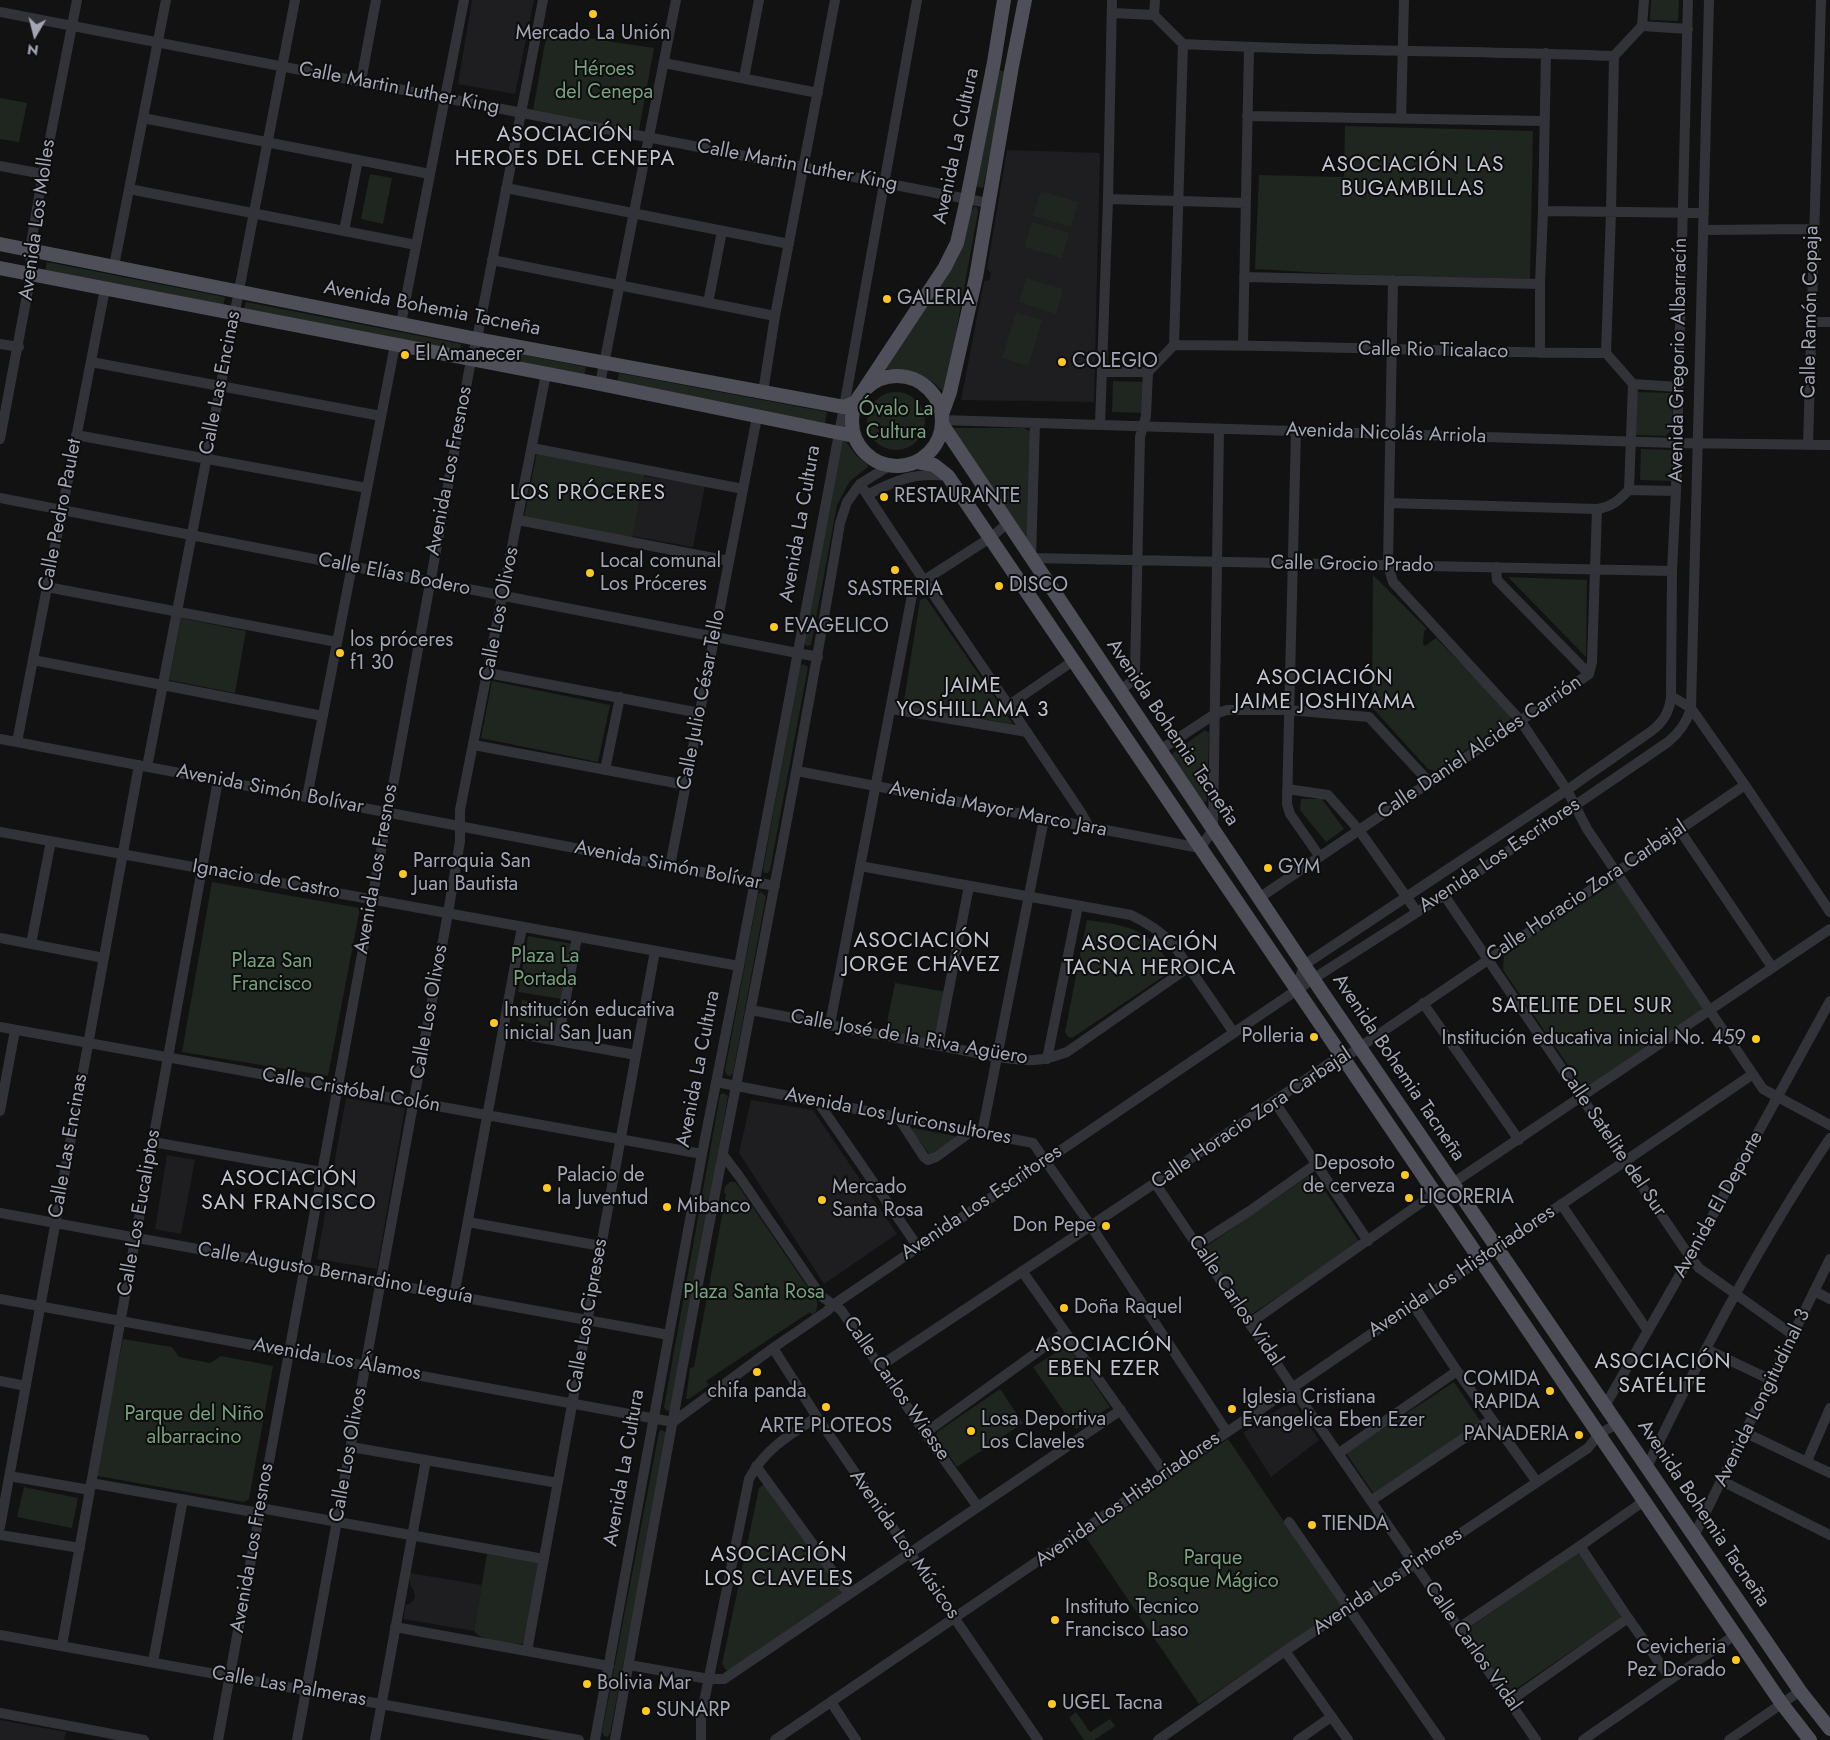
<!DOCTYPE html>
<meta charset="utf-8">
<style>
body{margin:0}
#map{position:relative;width:1830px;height:1740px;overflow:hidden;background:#121213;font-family:Jost,sans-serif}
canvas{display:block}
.north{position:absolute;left:10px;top:10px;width:50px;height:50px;-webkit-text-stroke:4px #0d0d0e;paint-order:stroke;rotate:188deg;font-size:14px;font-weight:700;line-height:20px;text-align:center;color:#a2a6b5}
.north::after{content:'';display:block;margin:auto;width:18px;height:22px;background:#a2a6b5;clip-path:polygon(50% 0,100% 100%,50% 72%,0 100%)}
</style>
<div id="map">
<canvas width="1830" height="1740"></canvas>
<div class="north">N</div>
</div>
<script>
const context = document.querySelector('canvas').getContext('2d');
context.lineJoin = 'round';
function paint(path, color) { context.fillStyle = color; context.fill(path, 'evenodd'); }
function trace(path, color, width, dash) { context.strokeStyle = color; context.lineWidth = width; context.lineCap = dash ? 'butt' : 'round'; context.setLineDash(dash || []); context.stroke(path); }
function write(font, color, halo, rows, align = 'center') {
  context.font = font + ' Jost,sans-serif'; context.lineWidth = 4; context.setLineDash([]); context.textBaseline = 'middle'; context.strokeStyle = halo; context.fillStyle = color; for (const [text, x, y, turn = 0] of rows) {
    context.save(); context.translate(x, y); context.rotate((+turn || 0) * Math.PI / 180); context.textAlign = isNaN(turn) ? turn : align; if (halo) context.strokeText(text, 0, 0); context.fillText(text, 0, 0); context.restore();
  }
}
paint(new Path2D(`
 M 472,0 L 534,0 L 515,94 L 458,84 Z
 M 1007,150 L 1100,153 L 1094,402 L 961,400 L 984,281 L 990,280 L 990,277 L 991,273 L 987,269 Z
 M 644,476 L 705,486 L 693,547 L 632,536 Z
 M 346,1098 L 405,1108 L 377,1269 L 317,1259 Z
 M 751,1100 L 813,1110 L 897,1234 L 824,1284 L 739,1153 Z
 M 167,1155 L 195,1160 L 181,1234 L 155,1229 Z
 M 1294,1403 L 1319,1440 L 1271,1477 L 1243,1433 L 1282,1407 Z
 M 410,1573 L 482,1585 L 474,1631 L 403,1619 L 406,1605 L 411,1603 L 415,1598 L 414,1591 L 410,1585 Z
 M 0,1720 L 66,1732 L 64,1740 L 0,1740 Z`), '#1e1e20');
paint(new Path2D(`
 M 1651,0 L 1679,0 L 1678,21 L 1650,20 Z
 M 547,32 L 654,48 L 639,130 L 533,110 Z
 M 999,70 L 1007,72 L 983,188 L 974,186 Z
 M 0,98 L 27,103 L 19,142 L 0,139 Z
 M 1345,126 L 1533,131 L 1530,279 L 1341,274 L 1255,269 L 1259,175 L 1344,177 Z
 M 370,174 L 392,178 L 383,224 L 361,219 Z
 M 1041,191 L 1078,202 L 1071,227 L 1033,216 Z
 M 974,207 L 977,207 L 978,212 L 945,393 C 923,372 915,370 885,369 L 922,310 L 957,260 L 971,211 Z
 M 1032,222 L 1069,233 L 1062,258 L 1024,247 Z
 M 47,262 L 225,297 L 223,307 L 45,272 Z
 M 1026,278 L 1063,289 L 1056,314 L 1019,302 Z
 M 246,302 L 461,344 L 460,353 L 244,311 Z
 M 1016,313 L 1042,320 L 1028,366 L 1002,358 Z
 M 487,348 L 586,367 L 584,377 L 485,358 Z
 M 619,373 L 827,412 L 825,423 L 617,384 Z
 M 1113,381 L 1144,382 L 1143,413 L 1112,412 Z
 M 1636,392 L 1673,393 L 1672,429 L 1666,436 L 1634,435 Z
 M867 421a29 29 0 1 1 58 0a29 29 0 1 1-58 0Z
 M 954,428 L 1024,428 L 1031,432 L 1031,540 L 1026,543 L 956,436 Z
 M 844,439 L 856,455 L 867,464 L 868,467 L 850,481 L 837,505 L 811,645 L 807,646 L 804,643 L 841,442 Z
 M 1641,449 L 1672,450 L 1671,481 L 1640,480 Z
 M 537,452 L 645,472 L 632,538 L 524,518 Z
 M 1373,575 L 1427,629 L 1424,631 L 1423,644 L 1425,646 L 1436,638 L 1510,713 L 1511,719 L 1435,771 L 1428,769 L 1369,704 L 1372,701 Z
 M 1508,577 L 1587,580 L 1586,657 Z
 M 926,598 L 1013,724 L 903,707 L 920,600 Z
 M 181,618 L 246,631 L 235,693 L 169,680 Z
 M 803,664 L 808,667 L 770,870 L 768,873 L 764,873 L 763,869 L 800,666 Z
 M 492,681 L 610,705 L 598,762 L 481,738 Z
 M 1205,730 L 1209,733 L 1207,801 L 1204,803 L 1173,759 L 1172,754 Z
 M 1301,799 L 1322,799 L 1344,829 L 1326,842 L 1300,810 Z
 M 1620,879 L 1704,1005 L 1702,1011 L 1589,1088 L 1582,1086 L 1503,970 L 1504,954 Z
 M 212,882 L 360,908 L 328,1076 L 182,1052 Z
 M 761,892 L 766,896 L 733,1073 L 730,1076 L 727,1075 L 725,1071 L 758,894 Z
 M 1087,920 C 1131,926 1151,929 1173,970 L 1072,1038 L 1068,1037 L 1065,1032 Z
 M 528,936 L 572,944 L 562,999 L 518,992 Z
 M 895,983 L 947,992 L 937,1042 L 885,1032 Z
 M 522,1000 L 559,1006 L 555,1028 L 518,1021 Z
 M 723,1093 L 728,1096 L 672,1408 L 669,1411 L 666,1410 L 664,1407 L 720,1095 Z
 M 913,1128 L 955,1136 L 955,1138 L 931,1154 L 929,1154 L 912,1130 Z
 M 1313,1173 L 1360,1243 L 1249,1316 L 1204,1248 Z
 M 730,1182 L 735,1182 L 739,1187 L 815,1298 C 819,1304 818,1309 813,1315 L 810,1312 L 706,1381 L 709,1385 L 689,1399 L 686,1399 L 690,1368 L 694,1367 L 726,1194 L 724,1193 L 725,1187 Z
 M 123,1339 L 172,1347 L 179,1357 L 210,1363 L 221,1356 L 273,1366 L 249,1499 L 244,1502 L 98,1476 L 96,1473 Z
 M 1068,1345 L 1110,1407 L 1076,1429 L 1033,1367 Z
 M 1454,1382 L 1481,1422 L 1373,1493 L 1346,1453 Z
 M 1000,1389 L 1023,1423 L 957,1467 L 936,1437 L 937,1432 Z
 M 661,1430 L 667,1433 L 610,1734 L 607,1737 L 604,1736 L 602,1732 L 659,1432 Z
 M 1228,1439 L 1342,1607 L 1199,1704 L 1085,1536 Z
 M 764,1484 L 845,1589 L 843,1597 L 732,1671 L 726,1670 L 722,1664 L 759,1488 Z
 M 24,1487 L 78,1498 L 72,1528 L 17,1517 Z
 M 487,1554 L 539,1562 L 525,1641 L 522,1644 C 509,1644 481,1641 474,1631 Z
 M 1576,1554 L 1581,1554 L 1620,1613 L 1620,1618 L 1513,1691 L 1507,1690 L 1467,1632 L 1469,1628 Z
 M 1076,1712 L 1090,1732 L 1110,1719 L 1115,1726 L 1094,1740 L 1084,1740 L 1069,1718 Z`), '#1e261f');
trace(new Path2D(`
 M 0,12 L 988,203
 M 1112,13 L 1154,15 L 1183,44
 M 1154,15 L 1155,0
 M 1642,26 L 1644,0
 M 1183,44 C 1326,52 1470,50 1614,56
 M 1614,56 L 1642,26 L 1688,29
 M 664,63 L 818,93
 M 744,78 L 759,0
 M 361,81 L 376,0
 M 1247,116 L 1544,121
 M 143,118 L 430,174
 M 1401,119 L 1404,0
 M 0,166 L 43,174
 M 506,188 L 789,244
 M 129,189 L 416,245
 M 1108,199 L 1246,203
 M 1543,211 L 1704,213
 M 1703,230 L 1813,229
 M 344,231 L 358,160
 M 492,260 L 775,316
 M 114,266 L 166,0
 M 1244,277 L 1540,284
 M 1393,280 L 1388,565 L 1393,582 L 1520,720 L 1567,790 L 1587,829 L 1763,1089 L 1830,1125
 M 708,303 L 722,231
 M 1811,322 L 1830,322
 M 401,323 L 464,0
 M 0,344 L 19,347
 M 1174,345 C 1318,345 1462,353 1606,353 L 1633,384 L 1678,387
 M 1174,345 L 1183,44
 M 1243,345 L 1249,48
 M 1540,353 L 1540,284 L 1543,211 L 1546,53
 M 1606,353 L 1611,212 L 1614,56
 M 91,362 L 381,416
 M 1102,372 L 1148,372
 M 600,384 L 676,0
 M 763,392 L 775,316 L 835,0
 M 942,420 L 1677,443 L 1830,445
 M 1035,423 L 1031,558 L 1672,571
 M 1100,425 L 1108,199 L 1112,0
 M 1296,431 L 1287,804 L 1290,814 L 1320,857
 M 76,435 L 367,488
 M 0,439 L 31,274 L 30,249 L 43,174 L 77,0
 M 1808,445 L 1821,0
 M 532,448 L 743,489
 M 860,484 C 932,595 1008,703 1082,814 L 1089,827
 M 1629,490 L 1676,491
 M 867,495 C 896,480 915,472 948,476
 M 0,498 L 818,657
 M 1389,503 L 1597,509 C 1612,507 1619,500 1629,490 L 1633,384
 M 518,520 L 729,561
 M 1496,567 L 1497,580 L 1589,674
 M 47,587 L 337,642
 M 33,660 L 323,716
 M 488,673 L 700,713
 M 1120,691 L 1133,680 L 1135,673 L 1140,437 L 1146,416 L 1148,372 L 1174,345
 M 1671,696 L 1691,708 L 1745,785 L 1830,912
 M 1009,705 L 1073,661
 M 892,709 L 1027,732
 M 0,739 L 775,886
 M 17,742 L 105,289
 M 474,745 L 686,785
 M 1160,750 L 1215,714 L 1227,710 L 1288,710 L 1369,717 L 1429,782
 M 147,767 L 295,0
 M 605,770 L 620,697
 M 797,771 L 1200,848 L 1213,830 L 1219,429
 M 1287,789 L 1328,795 L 1359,830 L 1417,912
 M 307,797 L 395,345
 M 1679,829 L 1772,967
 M 0,832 L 739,966
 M 670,866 L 757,417
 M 860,866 L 1131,915 C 1148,923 1160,931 1173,944 L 1234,1033
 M 1444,895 L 1690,1257 L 1699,1268 L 1793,1335
 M 1259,898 L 1589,674 L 1592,662 L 1597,509
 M 0,938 L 104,958
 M 31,944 L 51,841
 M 1296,991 L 1304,965 L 1567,790 L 1650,732 C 1663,723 1670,711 1671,696 L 1672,571 L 1676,491 L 1688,0
 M 1423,1003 L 1519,1140
 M 751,1010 L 998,1057 C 1028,1061 1038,1063 1067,1052 L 1189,967
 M 830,1024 L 913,590 L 923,581 L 990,538 L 1008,523
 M 0,1027 L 702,1154
 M 503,1031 L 636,1055
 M 558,1041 L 577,937
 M 938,1045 L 969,886
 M 1047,1059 L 1078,906
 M 716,1082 L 1033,1143 L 1091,1226 L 1227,1432
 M 1274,1101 L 1368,1241
 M 818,1102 L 918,1247
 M 0,1111 L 15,1030
 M 898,1117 L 924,1157 L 928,1160 L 936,1157 L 972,1131
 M 982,1133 L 1044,819
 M 153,1142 L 322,1172
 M 723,1155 L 739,1176 L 821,1296 L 841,1310 L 925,1433 L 978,1507
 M 1155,1183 L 1293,1388 L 1536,1740
 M 1453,1183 L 1830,929
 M 1561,1204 L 1648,1331
 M 0,1213 L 669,1335
 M 468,1222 L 601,1246
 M 1197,1245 L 1251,1210 L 1316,1164
 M 1022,1271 L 1166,1475
 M 1814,1291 L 1830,1299
 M 454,1296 L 522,927
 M 0,1299 L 673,1422
 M 1414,1306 L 1457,1371 L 1537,1482
 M 1250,1323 L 1435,1193
 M 773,1348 L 817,1417 L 1038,1740
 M 1706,1349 L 1771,1380
 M 880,1366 L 1155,1183 L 1331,1062 L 1343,1059 L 1360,1047 L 1745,785
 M 0,1381 L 26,1386
 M 1605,1406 L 1690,1257 L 1830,1001
 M 673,1422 L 773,1348 L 827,1311 L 833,1305 L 1313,979 L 1444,895 L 1668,742 C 1679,733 1687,722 1691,708 L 1709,0
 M 925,1433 L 1065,1332
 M 1746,1433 L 1830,1473
 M 351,1447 L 558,1483
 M 1339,1453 L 1457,1371
 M 1807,1461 L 1830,1408
 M 756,1466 L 849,1594
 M 1647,1467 C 1701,1354 1760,1242 1830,1138
 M 9,1476 L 90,1490
 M 1722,1481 L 1830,1535
 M 91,1483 L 259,1513
 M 1372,1500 L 1491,1420
 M 260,1508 L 544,1559
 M 1289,1522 L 1440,1740
 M 0,1527 L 139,765
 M 0,1535 L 80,1548
 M 1694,1536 L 1830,1259
 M 1580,1546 L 1628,1618 L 1671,1679
 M 395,1627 L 609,1666
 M 1459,1628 L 1580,1546 L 1644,1501
 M 0,1635 L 579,1740
 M 62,1645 L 218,780
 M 527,1651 L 655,951
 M 1285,1651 L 1348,1740
 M 153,1662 L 183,1499
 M 629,1665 L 709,1679 L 724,1679 L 1121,1410
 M 1510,1701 L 1628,1618
 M 831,1702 L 856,1740
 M 0,1713 L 144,1740
 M 218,1740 L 471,360 L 477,339 L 543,0
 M 297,1740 L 448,913 L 460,841 L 460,810 L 546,374
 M 375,1740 L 426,1460
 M 595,1740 L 702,1154 L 739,966 L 844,407 L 917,0
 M 615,1740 C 654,1522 693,1303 736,1086 C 772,898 809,711 840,523 L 847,502 L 860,484 L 889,466
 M 701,1740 L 701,1717 L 749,1479 C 764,1450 790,1434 817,1417
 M 775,1740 L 1753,1074
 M 1158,1740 L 1285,1651 L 1588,1448 L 1599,1434 L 1617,1424
 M 1298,1740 L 1331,1717
 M 1583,1740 L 1735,1635
 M 1729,1740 L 1800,1691`), '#323339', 10);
trace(new Path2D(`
 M 0,244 L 477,339 L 844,407 L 856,402
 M 0,268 L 600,384 L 854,436
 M852 421a45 45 0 1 1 90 0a45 45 0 1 1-90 0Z
 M 861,394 L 945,267 L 957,243 L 967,199 L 994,62 L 1004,0
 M 942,414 L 950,392 L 976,277 L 1012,66 L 1025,0
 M 942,424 L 1322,992 L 1800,1691 L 1830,1729
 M 917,462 L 934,465 L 948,476 L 1782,1704 L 1810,1740`), '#4e4f58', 14);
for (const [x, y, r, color] of [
 [593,14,5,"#fcc821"],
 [887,299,5,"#fcc821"],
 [405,355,5,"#fcc821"],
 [1062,362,5,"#fcc821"],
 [884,497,5,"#fcc821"],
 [895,570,5,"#fcc821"],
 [590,573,5,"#fcc821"],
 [999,586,5,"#fcc821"],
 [774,627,5,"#fcc821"],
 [340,653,5,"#fcc821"],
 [1268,868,5,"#fcc821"],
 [403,874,5,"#fcc821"],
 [494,1023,5,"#fcc821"],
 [1314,1037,5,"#fcc821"],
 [1756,1039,5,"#fcc821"],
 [1405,1175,5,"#fcc821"],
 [547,1188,5,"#fcc821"],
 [1409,1198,5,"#fcc821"],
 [822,1200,5,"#fcc821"],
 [667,1207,5,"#fcc821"],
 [1106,1226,5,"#fcc821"],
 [1064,1308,5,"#fcc821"],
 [757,1372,5,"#fcc821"],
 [1550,1391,5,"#fcc821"],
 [826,1407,5,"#fcc821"],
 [1232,1409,5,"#fcc821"],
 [971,1431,5,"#fcc821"],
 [1579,1435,5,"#fcc821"],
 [1312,1525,5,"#fcc821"],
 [1055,1620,5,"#fcc821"],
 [1736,1660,5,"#fcc821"],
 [587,1684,5,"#fcc821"],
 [1052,1704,5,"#fcc821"],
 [646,1711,5,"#fcc821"]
]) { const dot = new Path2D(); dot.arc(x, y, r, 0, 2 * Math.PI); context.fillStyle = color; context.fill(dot); trace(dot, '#0d0d0e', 2); }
write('20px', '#a2a6b5', '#0d0d0e', [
 ["Mercado La Unión",593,34,"center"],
 ["GALERIA",897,299],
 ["El Amanecer",415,355],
 ["COLEGIO",1072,362],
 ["RESTAURANTE",894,497],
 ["Local comunal",600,562],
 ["Los Próceres",600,585],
 ["DISCO",1009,586],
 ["SASTRERIA",895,590,"center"],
 ["EVAGELICO",784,627],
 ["los próceres",350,641],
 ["f1 30",350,664],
 ["Parroquia San",413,862],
 ["Juan Bautista",413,885],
 ["GYM",1278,868],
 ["Institución educativa",504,1011],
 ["inicial San Juan",504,1034],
 ["Polleria",1304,1037,"right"],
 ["Institución educativa inicial No. 459",1746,1039,"right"],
 ["Deposoto",1395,1164,"right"],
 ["de cerveza",1395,1187,"right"],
 ["Palacio de",557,1176],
 ["la Juventud",557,1199],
 ["Mercado",832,1188],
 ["Santa Rosa",832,1211],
 ["LICORERIA",1419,1198],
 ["Mibanco",677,1207],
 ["Don Pepe",1096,1226,"right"],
 ["Doña Raquel",1074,1308],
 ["COMIDA",1540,1380,"right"],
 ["RAPIDA",1540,1403,"right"],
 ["chifa panda",757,1392,"center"],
 ["Iglesia Cristiana",1242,1398],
 ["Evangelica Eben Ezer",1242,1421],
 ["Losa Deportiva",981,1420],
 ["Los Claveles",981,1443],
 ["ARTE PLOTEOS",826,1427,"center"],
 ["PANADERIA",1569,1435,"right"],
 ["TIENDA",1322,1525],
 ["Instituto Tecnico",1065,1608],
 ["Francisco Laso",1065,1631],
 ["Cevicheria",1726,1648,"right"],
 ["Pez Dorado",1726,1671,"right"],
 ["Bolivia Mar",597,1684],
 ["UGEL Tacna",1062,1704],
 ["SUNARP",656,1711]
], 'left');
write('20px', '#78a17f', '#0d0d0e', [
 ["Héroes",604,70],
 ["del Cenepa",604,93],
 ["Óvalo La",896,410],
 ["Cultura",896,433],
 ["Plaza La",545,957],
 ["Portada",545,980],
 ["Plaza San",272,962],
 ["Francisco",272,985],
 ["Plaza Santa Rosa",754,1293],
 ["Parque del Niño",194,1415],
 ["albarracino",194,1438],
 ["Parque",1213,1559],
 ["Bosque Mágico",1213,1582]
]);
write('20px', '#a2a6b5', '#0d0d0e', [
 ["Calle Martin Luther King",399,89,11],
 ["Avenida La Cultura",957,146,-78],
 ["Calle Martin Luther King",797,166,11],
 ["Avenida Los Molles",38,220,-82],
 ["Avenida Bohemia Tacneña",432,309,11],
 ["Calle Ramón Copaja",1811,312,-89],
 ["Calle Rio Ticalaco",1433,351,1],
 ["Avenida Gregorio Albarracín",1679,360,-89],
 ["Calle Las Encinas",221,383,-79],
 ["Avenida Nicolás Arriola",1386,434,2],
 ["Avenida Los Fresnos",450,471,-79],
 ["Calle Pedro Paulet",61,515,-79],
 ["Avenida La Cultura",801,524,-80],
 ["Calle Grocio Prado",1352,565,1],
 ["Calle Elías Bodero",394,575,11],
 ["Calle Los Olivos",500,614,-79],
 ["Calle Julio César Tello",702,700,-79],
 ["Avenida Bohemia Tacneña",1172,733,56],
 ["Calle Daniel Alcides Carrión",1480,748,-34],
 ["Avenida Simón Bolívar",270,790,11],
 ["Avenida Mayor Marco Jara",998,810,11],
 ["Avenida Los Escritores",1500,856,-34],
 ["Avenida Simón Bolívar",668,866,11],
 ["Avenida Los Fresnos",377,869,-80],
 ["Ignacio de Castro",266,880,10],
 ["Calle Horacio Zora Carbajal",1587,892,-34],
 ["Calle Los Olivos",430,1012,-80],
 ["Calle José de la Riva Agüero",909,1038,10],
 ["Avenida Bohemia Tacneña",1398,1068,56],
 ["Avenida La Cultura",699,1069,-79],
 ["Calle Cristóbal Colón",351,1091,10],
 ["Avenida Los Juriconsultores",898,1117,11],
 ["Calle Horacio Zora Carbajal",1252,1119,-34],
 ["Calle Satelite del Sur",1612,1142,56],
 ["Calle Las Encinas",69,1146,-80],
 ["Avenida Los Escritores",982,1203,-34],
 ["Avenida El Deporte",1719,1205,-61],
 ["Calle Los Eucaliptos",140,1213,-80],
 ["Avenida Los Historiadores",1462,1272,-34],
 ["Calle Augusto Bernardino Leguía",335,1274,10],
 ["Calle Carlos Vidal",1235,1301,56],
 ["Calle Los Cipreses",588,1316,-80],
 ["Avenida Los Álamos",337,1360,10],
 ["Calle Carlos Wiesse",896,1389,55],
 ["Avenida Longitudinal 3",1763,1398,-64],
 ["Calle Los Olivos",349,1455,-80],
 ["Avenida La Cultura",625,1468,-80],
 ["Avenida Los Historiadores",1128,1500,-35],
 ["Avenida Bohemia Tacneña",1703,1514,56],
 ["Avenida Los Músicos",904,1545,55],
 ["Avenida Los Fresnos",253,1548,-80],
 ["Avenida Los Pintores",1388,1582,-34],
 ["Calle Carlos Vidal",1472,1647,55],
 ["Calle Las Palmeras",289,1687,10]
]);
context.letterSpacing = '1px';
write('21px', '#c3c6d1', '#0d0d0e', [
 ["ASOCIACIÓN",565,136],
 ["HEROES DEL CENEPA",565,160],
 ["ASOCIACIÓN LAS",1413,166],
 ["BUGAMBILLAS",1413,190],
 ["LOS PRÓCERES",588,494],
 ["ASOCIACIÓN",1325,679],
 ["JAIME JOSHIYAMA",1325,703],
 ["JAIME",973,687],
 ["YOSHILLAMA 3",973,711],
 ["ASOCIACIÓN",922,942],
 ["JORGE CHÁVEZ",922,966],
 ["ASOCIACIÓN",1150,945],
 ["TACNA HEROICA",1150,969],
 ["SATELITE DEL SUR",1582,1007],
 ["ASOCIACIÓN",289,1180],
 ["SAN FRANCISCO",289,1204],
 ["ASOCIACIÓN",1104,1346],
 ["EBEN EZER",1104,1370],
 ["ASOCIACIÓN",1663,1363],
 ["SATÉLITE",1663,1387],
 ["ASOCIACIÓN",779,1556],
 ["LOS CLAVELES",779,1580]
]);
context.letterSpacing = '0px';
</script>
